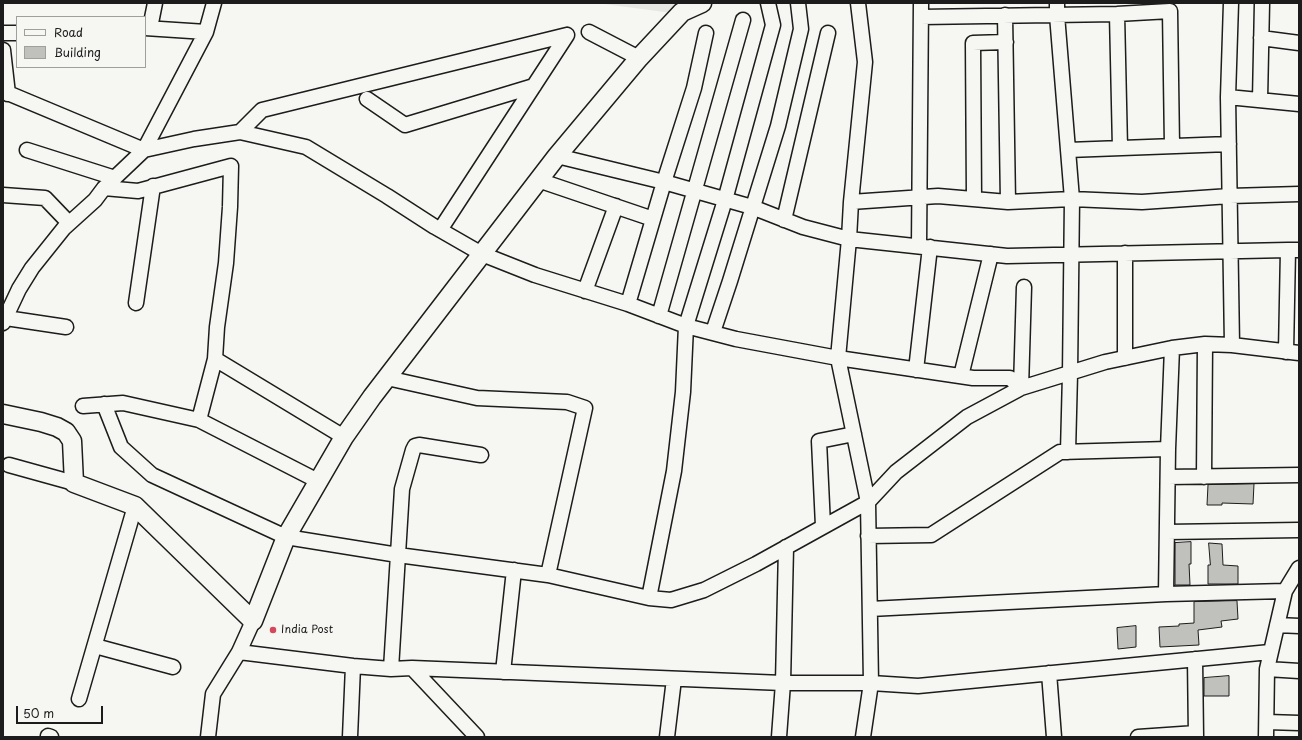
<!DOCTYPE html>
<style>
body{margin:0}
#map{position:relative;width:1302px;height:740px;overflow:hidden;background:#f6f6f2;font-family:"Playpen Sans",sans-serif}
canvas{display:block}
.frame{position:absolute;inset:0;border:4px solid #1c1c1c;pointer-events:none}
.legend{position:absolute;left:16px;top:16px;width:130px;height:52px;box-sizing:border-box;background:#f6f6f2;border:1px solid #9f9f9c;margin:0;padding:5px 7px;list-style:none;font-size:12px;color:#1c1c1c}
.legend li{display:flex;align-items:center;gap:8px;height:20px}
.legend b{width:20px;border:1px solid #9f9f9c}
.scale{position:absolute;left:16px;top:706px;width:87px;height:18px;box-sizing:border-box;border:2px solid #1c1c1c;border-top:0;padding-left:5px;font-size:12px;line-height:14px;white-space:nowrap;color:#1c1c1c;-webkit-text-stroke:3px #f6f6f2;paint-order:stroke}
</style>
<div id="map">
<canvas width="1302" height="740"></canvas>
<div class="frame"></div>
<ul class="legend">
<li><b style="height:5px;background:#f6f6f2"></b>Road</li>
<li><b style="height:11px;background:#c0c0bd"></b>Building</li>
</ul>
<div class="scale">50 m</div>
</div>
<script>
const context = document.querySelector('canvas').getContext('2d');
context.lineJoin = 'round';
function paint(path, color) { context.fillStyle = color; context.fill(path, 'evenodd'); }
function trace(path, color, width, dash) { context.strokeStyle = color; context.lineWidth = width; context.lineCap = dash ? 'butt' : 'round'; context.setLineDash(dash || []); context.stroke(path); }
function write(font, color, halo, rows, align = 'center') {
  context.font = font + ' "Playpen Sans",sans-serif'; context.lineWidth = 3.5; context.setLineDash([]); context.textBaseline = 'middle'; context.strokeStyle = halo; context.fillStyle = color; for (const [text, x, y, turn = 0] of rows) {
    context.save(); context.translate(x, y); context.rotate((+turn || 0) * Math.PI / 180); context.textAlign = isNaN(turn) ? turn : align; if (halo) context.strokeText(text, 0, 0); context.fillText(text, 0, 0); context.restore();
  }
}
paint(new Path2D(`
 M 597,3 L 679,3 L 672,13 Z`), '#e6e6e2');
const building = new Path2D(`
 M 1254,484 L 1253,504 L 1222,503 L 1222,505 L 1207,505 L 1208,485 Z
 M 1191,542 L 1191,564 L 1189,564 L 1190,585 L 1175,585 L 1175,543 Z
 M 1209,543 L 1222,544 L 1223,565 L 1238,566 L 1238,584 L 1208,584 L 1208,565 L 1210,565 Z
 M 1237,601 L 1238,619 L 1221,621 L 1222,627 L 1198,630 L 1199,645 L 1160,647 L 1159,627 L 1179,626 L 1179,624 L 1194,623 L 1194,602 Z
 M 1136,626 L 1136,647 L 1118,649 L 1117,628 Z
 M 1229,676 L 1229,696 L 1204,696 L 1204,678 Z`);
paint(building, '#c0c0bd');
trace(building, '#1c1c1c', 1);
const minor = new Path2D(`
 M 858,3 L 865,62 L 851,202 L 849,239 L 838,358 L 868,502 L 871,683 L 863,737
 M 1057,3 L 1057,15 L 1072,199 L 1070,374 L 1068,452
 M 1231,3 L 1228,97 L 1232,345
 M 1117,14 L 1120,148
 M 1005,15 L 1008,202
 M 921,17 L 1117,14 L 1170,11 L 1172,146
 M 145,28 L 206,32
 M 150,28 L 155,3
 M 589,32 L 639,58
 M 3,33 L 17,33
 M 1261,38 L 1299,43
 M 3,50 L 8,94
 M 3,91 L 144,150 L 194,139 L 240,132 L 306,147 L 387,196 L 435,227 L 482,254 L 535,275 L 628,304 L 686,326 L 736,339 L 838,358 L 973,378 L 1010,378 L 1021,388
 M 1228,97 L 1299,104
 M 367,99 L 405,125 L 534,86
 M 1260,100 L 1262,3
 M 240,132 L 262,110 L 567,35
 M 27,150 L 115,178
 M 1068,150 L 1229,144
 M 557,156 L 664,182 L 752,207 L 803,227 L 849,239 L 1007,256 L 1288,250
 M 538,180 L 653,219
 M 104,188 L 138,191 L 231,166 L 230,207 L 226,263 L 217,327 L 215,359 L 199,420 L 318,481
 M 3,195 L 45,198 L 69,223
 M 974,199 L 973,43 L 1006,42
 M 851,202 L 938,196 L 1008,202 L 1072,199 L 1142,202 L 1230,196 L 1299,194
 M 784,220 L 828,33
 M 440,230 L 567,35
 M 919,246 L 921,3
 M 585,291 L 616,206
 M 136,303 L 153,186
 M 628,304 L 664,182 L 694,88 L 706,33
 M 659,316 L 743,20
 M 6,318 L 66,327
 M 3,323 L 19,289 L 32,268 L 64,228 L 95,200 L 104,188 L 144,150 L 206,32 L 214,3
 M 713,332 L 730,281 L 778,126 L 801,29 L 798,3
 M 1286,352 L 1288,250 L 1299,250
 M 1125,358 L 1125,253
 M 215,359 L 344,437
 M 916,370 L 930,247
 M 961,376 L 991,254
 M 387,378 L 477,398 L 567,402 L 585,408 L 548,575
 M 1021,388 L 1024,287
 M 104,404 L 121,447 L 152,475 L 286,537 L 398,555 L 548,575 L 649,598 L 671,600 L 704,590 L 756,564 L 868,502 L 896,472 L 967,417 L 1021,388 L 1105,362 L 1172,348 L 1205,344 L 1232,345 L 1299,353
 M 83,406 L 123,403 L 199,420
 M 9,465 L 74,483
 M 1168,477 L 1299,475
 M 1204,477 L 1205,344
 M 823,526 L 819,441 L 854,434
 M 1167,532 L 1299,530
 M 868,536 L 931,535 L 1060,452 L 1168,449
 M 1166,594 L 1168,449 L 1172,348
 M 649,598 L 674,471 L 683,392 L 686,326 L 725,200 L 773,25 L 768,3
 M 870,609 L 1166,594 L 1285,591
 M 1277,625 L 1299,626
 M 95,646 L 173,667
 M 239,652 L 353,666 L 391,669 L 412,668 L 783,683 L 871,683 L 918,686 L 1270,652
 M 1195,659 L 1196,737
 M 412,668 L 477,737
 M 391,669 L 402,489 L 413,450 L 415,446 L 419,445 L 481,455
 M 1267,669 L 1299,671
 M 503,672 L 514,570
 M 1049,673 L 1054,737
 M 79,699 L 135,506
 M 1267,722 L 1299,723
 M 48,736 L 51,737
 M 208,737 L 213,694 L 239,652 L 253,621
 M 350,737 L 353,666
 M 667,737 L 674,679
 M 779,737 L 783,683 L 786,547
 M 1138,737 L 1196,733
 M 1266,737 L 1267,669 L 1285,591 L 1299,568`);
const major = new Path2D(`
 M 3,414 L 41,422 L 57,427 L 66,432 L 72,441 L 74,483 L 135,506 L 253,621 L 286,537 L 344,437 L 372,397 L 557,156 L 639,58 L 682,12 L 702,3`);
trace(minor, '#1c1c1c', 17);
trace(major, '#1c1c1c', 21);
trace(minor, '#f6f6f2', 14);
trace(major, '#f6f6f2', 18);
for (const [x, y, r, color] of [
 [273,630,4,"#d1495b"]
]) { const dot = new Path2D(); dot.arc(x, y, r, 0, 2 * Math.PI); context.fillStyle = color; context.fill(dot); trace(dot, '#f6f6f2', 1.5); }
write('11px', '#1c1c1c', '#f6f6f2', [
 ["India Post",281,630]
], 'left');
</script>
